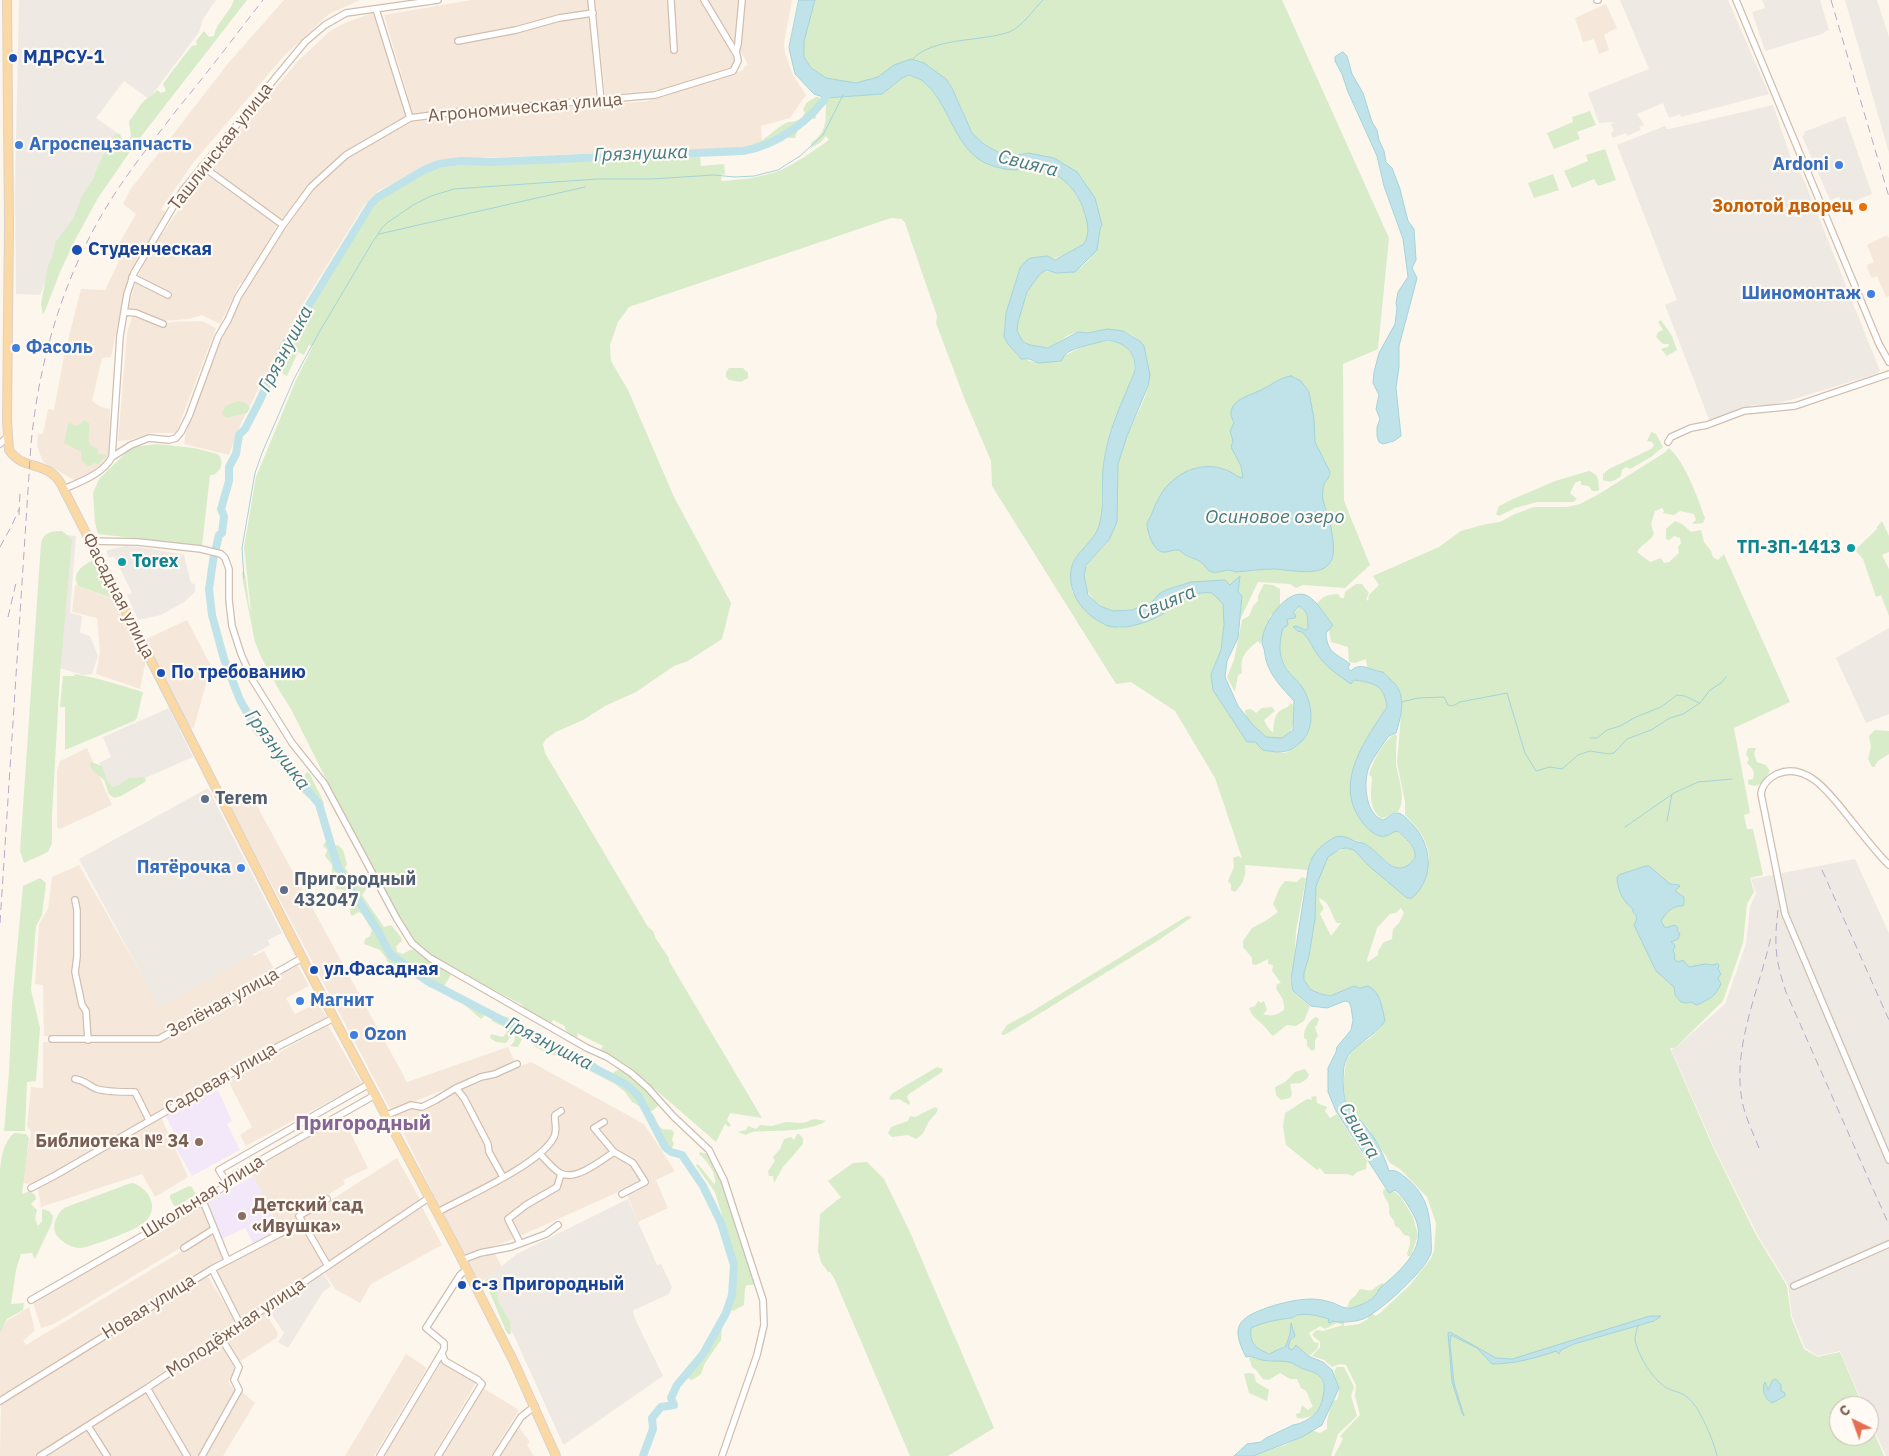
<!DOCTYPE html>
<meta charset="utf-8">
<style>
body{margin:0}
#map{position:relative;width:1889px;height:1456px;overflow:hidden;background:#fdf6ec;font-family:"IBM Plex Sans",sans-serif}
canvas{display:block}
.north{position:absolute;left:1829px;top:1396px;width:50px;height:50px;box-sizing:border-box;background:#fffaf3;border:1px solid #cabbb1;border-radius:50%;rotate:318deg;font-size:14px;font-weight:700;line-height:20px;text-align:center;color:#7a5c4d}
.north::after{content:'';display:block;margin:auto;width:18px;height:22px;background:#e76f51;clip-path:polygon(50% 0,100% 100%,50% 72%,0 100%)}
</style>
<div id="map">
<canvas width="1889" height="1456"></canvas>
<div class="north">С</div>
</div>
<script>
const context = document.querySelector('canvas').getContext('2d');
context.lineJoin = 'round';
function paint(path, color) { context.fillStyle = color; context.fill(path, 'evenodd'); }
function trace(path, color, width, dash) { context.strokeStyle = color; context.lineWidth = width; context.lineCap = dash ? 'butt' : 'round'; context.setLineDash(dash || []); context.stroke(path); }
function write(font, color, halo, rows, align = 'center') {
  context.font = font + ' "IBM Plex Sans",sans-serif'; context.lineWidth = 4.5; context.setLineDash([]); context.textBaseline = 'middle'; context.strokeStyle = halo; context.fillStyle = color; for (const [text, x, y, turn = 0] of rows) {
    context.save(); context.translate(x, y); context.rotate((+turn || 0) * Math.PI / 180); context.textAlign = isNaN(turn) ? turn : align; if (halo) context.strokeText(text, 0, 0); context.fillText(text, 0, 0); context.restore();
  }
}
paint(new Path2D(`
 M 284,0 L 360,0 L 329,14 L 283,57 L 193,163 L 161,209 L 166,212 L 133,271 L 122,305 L 111,357 L 102,358 L 92,401 L 101,407 L 110,409 L 109,453 L 106,462 L 77,482 L 43,462 L 37,446 L 38,434 L 43,434 L 48,409 L 54,410 L 64,356 L 81,289 L 105,290 L 119,261 L 112,256 L 136,214 L 123,204 L 130,190 L 230,61 Z
 M 471,0 L 588,0 L 596,96 L 413,114 L 384,15 Z
 M 595,0 L 702,0 L 712,13 L 737,65 L 669,89 L 605,95 Z
 M 706,0 L 792,0 L 784,43 L 785,53 L 793,75 L 806,95 L 790,118 L 761,126 L 762,142 L 741,148 L 450,159 L 429,164 L 378,191 L 365,204 L 300,309 L 242,421 L 229,455 L 184,444 L 186,432 L 224,333 L 255,274 L 312,190 L 346,159 L 378,139 L 413,122 L 459,116 L 648,101 L 743,70 L 744,67 L 748,65 L 743,55 L 730,41 Z
 M 1606,4 L 1617,28 L 1604,35 L 1609,50 L 1599,54 L 1594,39 L 1583,42 L 1575,18 Z
 M 373,13 L 407,118 L 367,138 L 345,152 L 315,180 L 283,222 L 271,215 L 210,169 L 242,127 L 298,61 L 330,31 L 347,22 Z
 M 204,173 L 277,225 L 262,254 L 243,283 L 240,283 L 220,324 L 202,315 L 188,319 L 163,321 L 128,308 L 136,280 L 151,250 Z
 M 1887,235 L 1889,238 L 1889,296 L 1886,297 L 1877,276 L 1872,278 L 1868,270 L 1867,265 L 1874,262 L 1867,245 Z
 M 133,313 L 165,324 L 172,322 L 202,321 L 216,328 L 176,433 L 151,433 L 130,440 L 118,441 L 127,333 Z
 M 75,585 L 116,600 L 146,659 L 140,689 L 96,674 L 100,652 L 97,618 L 72,612 Z
 M 187,620 L 211,666 L 194,727 L 189,730 L 144,640 Z
 M 87,748 L 112,805 L 60,829 L 57,827 L 57,771 L 60,761 Z
 M 250,793 L 407,1082 L 508,1047 L 515,1062 L 413,1102 L 390,1109 L 229,804 Z
 M 79,865 L 159,1005 L 251,952 L 254,956 L 264,951 L 274,969 L 158,1036 L 44,1036 L 43,985 L 35,984 L 39,924 L 48,909 L 52,877 Z
 M 297,964 L 309,986 L 286,998 L 295,1014 L 318,1002 L 327,1018 L 166,1107 L 58,1171 L 31,1184 L 22,1183 L 31,1132 L 27,1126 L 31,1087 L 43,1088 L 43,1042 L 158,1043 Z
 M 328,1025 L 362,1084 L 246,1146 L 240,1135 L 252,1127 L 228,1081 Z
 M 531,1062 L 644,1124 L 675,1171 L 656,1180 L 668,1208 L 638,1222 L 625,1189 L 511,1240 L 466,1256 L 462,1253 L 395,1116 Z
 M 161,1117 L 188,1177 L 155,1197 L 142,1174 L 41,1207 L 38,1188 Z
 M 343,1118 L 368,1168 L 343,1180 L 345,1184 L 296,1215 L 298,1221 L 280,1230 L 250,1170 L 317,1131 Z
 M 397,1158 L 421,1201 L 329,1262 L 304,1217 Z
 M 201,1204 L 210,1230 L 54,1324 L 41,1328 L 33,1302 Z
 M 422,1207 L 442,1245 L 371,1284 L 360,1303 L 335,1289 L 324,1272 Z
 M 301,1227 L 324,1266 L 242,1319 L 216,1271 L 228,1262 Z
 M 212,1233 L 223,1258 L 0,1399 L 0,1331 L 7,1321 L 29,1307 L 35,1330 L 23,1341 L 26,1345 Z
 M 494,1252 L 502,1267 L 479,1283 L 468,1262 L 483,1253 L 485,1255 Z
 M 207,1275 L 237,1324 L 35,1456 L 0,1456 L 1,1403 Z
 M 265,1312 L 278,1333 L 276,1338 L 241,1361 L 236,1359 L 223,1340 Z
 M 220,1342 L 234,1364 L 234,1373 L 228,1382 L 236,1392 L 198,1456 L 191,1456 L 151,1389 Z
 M 406,1354 L 427,1368 L 374,1456 L 345,1456 Z
 M 442,1361 L 477,1381 L 433,1456 L 384,1456 Z
 M 483,1388 L 519,1410 L 491,1456 L 442,1456 Z
 M 145,1390 L 184,1456 L 110,1456 L 90,1426 Z
 M 241,1391 L 255,1403 L 223,1456 L 204,1456 Z
 M 518,1426 L 530,1442 L 527,1445 L 534,1456 L 500,1456 Z
 M 86,1428 L 105,1456 L 49,1456 L 48,1454 Z`), '#f5e8da');
paint(new Path2D(`
 M 19,0 L 216,0 L 203,19 L 199,32 L 149,99 L 124,81 L 96,118 L 119,134 L 53,260 L 40,295 L 16,294 L 15,189 Z
 M 1620,0 L 1728,0 L 1769,94 L 1681,117 L 1680,114 L 1669,118 L 1663,103 L 1637,114 L 1644,125 L 1639,127 L 1641,130 L 1627,136 L 1626,133 L 1613,138 L 1611,133 L 1614,131 L 1611,124 L 1614,122 L 1599,123 L 1588,93 L 1649,69 Z
 M 1762,0 L 1820,0 L 1829,30 L 1824,32 L 1825,33 L 1765,51 L 1752,12 L 1765,8 Z
 M 1845,0 L 1877,0 L 1889,37 L 1889,153 Z
 M 1773,105 L 1796,173 L 1800,172 L 1806,185 L 1880,371 L 1875,374 L 1798,398 L 1771,405 L 1753,405 L 1720,416 L 1710,422 L 1665,305 L 1677,300 L 1617,145 L 1665,126 L 1667,129 L 1674,128 Z
 M 1845,116 L 1872,194 L 1843,206 L 1839,197 L 1830,200 L 1802,136 L 1805,134 L 1804,132 Z
 M 67,535 L 76,536 L 70,613 L 82,616 L 80,633 L 90,636 L 98,656 L 92,674 L 83,675 L 56,667 Z
 M 126,546 L 147,548 L 184,555 L 191,583 L 195,584 L 195,592 L 184,602 L 161,615 L 138,620 L 127,595 L 132,593 L 114,556 L 109,558 L 107,553 L 107,550 Z
 M 1889,628 L 1889,714 L 1866,723 L 1836,658 Z
 M 169,708 L 193,757 L 145,778 L 110,788 L 99,763 L 111,757 L 103,737 Z
 M 208,788 L 282,933 L 268,940 L 270,945 L 159,1007 L 79,859 Z
 M 1855,859 L 1889,933 L 1889,1456 L 1886,1456 L 1869,1418 L 1869,1406 L 1864,1406 L 1840,1351 L 1818,1356 L 1805,1348 L 1792,1316 L 1788,1285 L 1757,1234 L 1713,1145 L 1671,1049 L 1675,1048 L 1725,1004 L 1746,944 L 1750,907 L 1756,893 L 1751,879 Z
 M 628,1199 L 657,1265 L 661,1264 L 672,1287 L 669,1294 L 634,1310 L 633,1312 L 636,1321 L 663,1376 L 565,1444 L 563,1444 L 515,1338 L 485,1279 L 517,1254 Z
 M 323,1273 L 331,1286 L 323,1292 L 288,1348 L 278,1342 L 284,1333 L 268,1309 Z`), '#efe9e4');
paint(new Path2D(`
 M 218,1090 L 232,1121 L 227,1124 L 240,1150 L 192,1176 L 171,1139 L 176,1136 L 165,1115 L 207,1092 L 209,1095 Z
 M 253,1176 L 280,1230 L 253,1243 L 245,1228 L 222,1239 L 206,1203 Z`), '#f3e8fa');
paint(new Path2D(`
 M 234,0 L 247,0 L 136,143 L 98,198 L 75,240 L 60,272 L 45,311 L 43,314 L 41,304 L 48,266 L 54,251 L 55,243 L 73,219 L 83,194 L 94,178 C 94,172 109,144 113,137 C 115,134 117,134 120,134 L 123,141 C 136,142 129,129 129,121 C 135,115 138,107 144,101 C 149,97 153,95 157,90 L 161,93 L 166,91 L 163,84 C 172,71 182,58 192,46 L 197,45 L 196,41 L 204,31 L 209,37 L 214,36 C 216,22 230,13 234,0 Z
 M 815,0 L 1282,0 L 1389,238 L 1378,349 L 1343,364 L 1344,501 L 1370,565 L 1345,588 L 1303,585 L 1296,588 L 1290,584 L 1258,582 L 1240,620 L 1242,597 L 1238,592 L 1240,576 L 1234,583 L 1230,585 C 1209,583 1189,580 1168,589 C 1160,592 1157,599 1150,603 C 1134,613 1123,611 1105,611 C 1095,601 1084,592 1084,577 C 1083,560 1101,553 1109,540 C 1111,537 1111,530 1111,526 C 1114,505 1115,485 1118,465 C 1122,438 1140,414 1148,388 C 1150,379 1148,362 1146,354 C 1140,327 1109,329 1089,333 C 1085,333 1081,332 1078,332 C 1058,336 1055,355 1029,345 C 1023,342 1018,337 1017,331 C 1015,317 1030,280 1041,272 C 1044,271 1070,271 1075,272 C 1106,249 1100,232 1095,198 L 1028,153 L 1007,157 L 985,145 L 972,133 L 952,88 L 946,79 L 938,74 L 929,66 L 887,76 L 859,85 L 826,78 L 811,68 L 804,57 L 804,40 Z
 M 909,75 C 913,77 919,78 923,81 C 948,101 951,139 978,158 C 1004,177 1027,162 1051,172 C 1059,175 1067,182 1072,188 C 1080,199 1097,234 1084,245 C 1082,246 1079,247 1077,248 C 1060,259 1040,263 1020,268 L 1006,313 L 1004,329 L 1008,344 L 1018,357 L 1033,362 L 1064,356 L 1084,346 L 1099,342 L 1119,342 L 1124,344 L 1132,355 L 1134,362 L 1134,374 L 1110,433 L 1104,457 L 1100,525 L 1095,536 L 1075,559 L 1071,569 L 1072,592 L 1118,628 C 1134,626 1147,622 1160,615 C 1179,605 1188,595 1210,590 L 1224,603 L 1224,622 L 1221,650 L 1211,674 L 1255,742 L 1276,752 L 1285,753 L 1298,745 L 1300,684 C 1281,667 1270,638 1289,617 C 1293,613 1294,609 1299,606 C 1311,615 1307,616 1308,629 L 1306,630 L 1296,626 L 1307,636 L 1317,653 L 1354,680 L 1369,682 L 1378,686 L 1385,695 L 1387,707 L 1363,744 L 1351,801 C 1370,814 1410,834 1416,855 C 1404,886 1380,853 1366,845 C 1357,839 1342,837 1331,838 L 1310,861 L 1308,870 L 1245,865 C 1246,876 1244,883 1235,892 L 1231,890 L 1231,885 L 1228,881 L 1234,867 L 1233,858 L 1238,856 L 1242,858 L 1215,778 L 1175,711 L 1131,682 L 1116,684 L 992,486 L 991,461 L 965,400 L 936,323 L 937,316 L 905,223 L 902,219 L 891,218 L 629,307 L 618,322 L 610,345 L 611,361 L 628,390 L 674,497 L 731,603 L 722,639 L 688,661 L 674,666 L 636,692 L 605,706 L 583,720 L 556,732 L 546,739 L 543,744 L 545,753 L 648,927 L 653,931 L 656,939 L 669,958 L 669,961 L 762,1118 L 730,1113 L 727,1120 L 731,1125 L 729,1127 L 725,1124 L 716,1142 L 627,1065 L 601,1050 L 603,1046 L 577,1033 L 578,1037 C 572,1036 564,1032 565,1026 L 553,1020 L 551,1023 C 544,1021 524,1010 521,1004 L 467,976 L 422,950 L 411,937 L 396,912 L 346,819 L 291,709 L 279,690 L 260,655 L 255,642 L 243,582 L 242,572 L 244,572 C 248,584 247,600 251,612 L 244,547 L 256,477 L 296,380 L 313,346 L 309,345 L 304,355 L 298,352 L 287,376 L 275,369 L 317,294 L 373,206 L 378,200 L 427,171 L 438,168 L 469,164 L 700,157 L 701,166 L 724,164 L 725,174 L 721,175 L 722,181 C 740,180 762,177 779,171 C 797,163 813,151 829,140 L 826,136 L 821,142 L 811,148 L 811,143 C 829,131 825,118 826,98 L 882,94 L 902,78 Z
 M 816,97 L 819,97 L 821,101 L 816,112 L 816,118 L 814,119 L 812,118 L 798,129 L 795,138 L 789,138 L 786,135 L 768,145 L 764,149 L 755,152 L 751,147 L 753,144 C 757,141 761,142 764,139 C 771,134 777,128 784,124 C 793,119 798,125 805,113 L 803,110 L 806,103 Z
 M 1590,111 L 1596,125 L 1577,132 L 1580,139 L 1554,149 L 1547,133 L 1573,122 L 1572,117 Z
 M 1605,149 L 1616,180 L 1598,186 L 1594,179 L 1572,188 L 1564,171 L 1588,161 L 1586,155 Z
 M 1553,174 L 1559,190 L 1534,198 L 1528,183 Z
 M 1661,320 L 1672,336 L 1677,350 L 1667,356 L 1661,349 L 1668,347 L 1669,344 L 1663,344 L 1656,337 L 1658,332 L 1663,330 L 1658,322 Z
 M 729,368 L 743,368 L 748,373 L 748,378 L 741,382 L 729,380 L 726,377 L 726,372 Z
 M 238,401 L 246,403 L 250,408 L 247,413 L 226,418 L 222,414 L 225,406 Z
 M 84,420 L 89,423 C 90,431 87,438 90,445 L 98,449 L 98,454 L 107,455 L 98,464 L 94,463 L 90,466 C 82,464 81,460 81,452 L 64,443 L 68,424 L 72,423 L 75,426 L 80,424 Z
 M 1651,432 L 1656,434 L 1663,447 L 1651,457 L 1630,469 L 1626,467 L 1622,470 L 1621,476 C 1615,481 1610,483 1603,480 L 1603,474 L 1609,469 L 1651,449 L 1654,445 L 1652,442 L 1647,441 Z
 M 157,444 L 194,448 L 218,454 L 218,455 L 220,456 C 223,466 221,469 214,475 L 210,475 L 202,546 L 98,534 L 95,523 L 93,493 L 99,479 L 132,447 Z
 M 1669,448 C 1685,462 1698,498 1705,518 L 1703,523 L 1695,524 L 1692,523 L 1696,520 L 1694,514 L 1680,511 L 1674,515 L 1663,513 L 1664,511 L 1662,508 L 1655,511 L 1651,524 L 1654,534 C 1650,542 1642,543 1637,552 L 1650,562 L 1661,558 L 1664,563 L 1669,562 L 1679,553 L 1678,547 L 1681,543 L 1680,538 L 1674,536 L 1669,540 L 1666,539 L 1666,529 L 1675,521 L 1682,524 L 1691,532 L 1701,530 L 1704,542 L 1711,551 L 1713,557 L 1718,560 L 1724,554 L 1790,702 L 1734,728 L 1750,813 L 1744,815 L 1747,829 L 1753,829 L 1763,875 L 1750,878 L 1754,892 L 1747,904 L 1743,943 L 1723,1001 L 1675,1048 L 1670,1048 L 1712,1145 L 1755,1233 L 1787,1286 L 1791,1317 L 1804,1349 L 1818,1357 L 1840,1352 L 1863,1406 L 1839,1406 L 1839,1436 L 1869,1436 L 1869,1420 L 1884,1456 L 1334,1456 L 1343,1439 L 1340,1436 L 1360,1415 L 1355,1396 L 1356,1385 L 1346,1365 L 1340,1364 L 1332,1367 L 1324,1360 L 1312,1356 L 1320,1347 L 1320,1342 L 1312,1335 L 1316,1330 L 1323,1331 L 1343,1325 L 1337,1323 L 1325,1329 L 1320,1326 L 1309,1333 L 1314,1342 L 1319,1343 L 1317,1349 L 1307,1358 L 1296,1350 L 1290,1350 L 1283,1346 C 1273,1361 1260,1352 1249,1342 L 1251,1324 L 1278,1318 L 1291,1318 L 1301,1314 L 1313,1313 L 1344,1322 L 1344,1326 L 1359,1324 L 1368,1319 L 1367,1314 L 1372,1312 L 1375,1316 L 1380,1313 L 1410,1285 L 1431,1258 L 1434,1251 L 1436,1223 L 1427,1197 L 1400,1169 L 1390,1163 L 1369,1129 L 1347,1106 L 1343,1086 L 1346,1061 L 1356,1046 L 1369,1039 L 1380,1029 L 1385,1021 L 1382,1008 L 1362,988 L 1354,986 L 1330,996 L 1321,994 L 1311,990 L 1304,980 L 1304,973 L 1309,956 L 1315,919 L 1316,886 L 1322,868 L 1328,857 L 1333,853 L 1347,848 L 1354,850 L 1388,883 L 1427,868 C 1427,864 1429,860 1429,856 C 1427,838 1417,827 1405,815 L 1405,802 L 1397,763 L 1402,702 L 1399,689 L 1383,672 L 1376,671 L 1367,667 L 1366,659 L 1355,663 L 1349,662 L 1348,647 L 1331,642 L 1328,624 L 1314,608 C 1321,597 1325,595 1338,594 L 1341,598 L 1344,598 L 1345,592 L 1356,584 L 1362,584 L 1369,593 L 1366,599 L 1368,601 L 1369,595 L 1379,585 L 1373,576 L 1439,547 L 1461,531 L 1486,524 L 1500,522 L 1515,514 L 1534,507 L 1567,507 L 1580,504 L 1599,494 L 1664,453 ZM 1319,898 C 1331,903 1330,913 1337,923 L 1341,923 L 1331,936 L 1320,914 L 1324,908 L 1320,902 ZM 1401,908 L 1404,913 L 1399,923 L 1393,929 L 1392,939 L 1384,942 L 1378,951 L 1378,955 L 1368,962 L 1367,960 L 1377,928 L 1390,914 L 1396,913 Z
 M 1589,471 C 1600,475 1598,480 1599,490 L 1597,491 L 1592,491 L 1589,486 L 1581,485 L 1581,481 L 1579,481 L 1575,483 L 1570,493 L 1577,499 L 1573,502 L 1537,502 L 1515,508 L 1499,516 L 1496,514 L 1499,506 L 1513,499 L 1555,481 Z
 M 1882,521 L 1889,536 L 1889,552 L 1882,555 L 1889,569 L 1889,616 L 1881,595 L 1876,597 L 1863,559 L 1855,550 L 1877,529 L 1877,527 Z
 M 62,531 L 72,539 L 60,675 L 52,815 L 52,843 L 48,852 L 24,863 L 20,851 L 41,543 C 44,532 51,531 62,531 Z
 M 94,559 L 113,594 L 112,598 L 78,586 C 71,572 83,566 94,559 Z
 M 1264,584 L 1273,585 L 1280,589 L 1280,611 L 1275,616 L 1270,615 L 1268,628 L 1260,644 L 1258,641 C 1245,652 1240,656 1242,673 L 1238,675 L 1235,692 L 1227,677 L 1234,660 L 1242,620 L 1249,616 L 1253,606 L 1258,601 L 1258,596 Z
 M 75,674 C 98,678 120,685 143,692 L 137,718 L 134,721 L 65,750 L 65,707 L 60,707 L 63,676 L 74,676 Z
 M 1291,703 L 1293,705 C 1294,722 1296,729 1281,741 L 1265,738 L 1246,718 L 1245,710 L 1251,709 L 1256,713 L 1262,708 L 1272,707 L 1275,711 L 1264,720 L 1267,726 L 1273,733 C 1274,726 1273,715 1281,710 C 1286,707 1288,708 1291,703 Z
 M 1875,730 L 1889,731 L 1889,754 L 1878,761 L 1874,767 L 1872,767 L 1868,759 L 1871,747 L 1869,736 Z
 M 1395,734 L 1397,736 C 1396,744 1396,755 1396,764 C 1398,779 1407,798 1398,812 C 1391,811 1388,818 1381,818 C 1368,808 1371,793 1372,777 L 1369,775 C 1371,765 1385,738 1395,734 Z
 M 1748,748 L 1756,748 L 1754,754 L 1757,762 L 1766,765 L 1770,771 L 1761,784 L 1754,786 L 1748,784 L 1748,780 L 1753,779 C 1756,771 1752,768 1747,763 L 1749,759 L 1746,754 Z
 M 91,762 L 102,766 L 107,781 L 112,787 L 119,785 L 129,778 L 144,777 L 146,779 L 145,782 L 121,796 L 114,798 L 109,794 L 104,780 L 93,771 L 90,766 Z
 M 307,772 L 310,774 C 314,784 320,793 324,803 L 322,806 C 306,796 291,791 307,772 Z
 M 325,842 L 333,847 L 338,845 L 343,850 L 347,864 L 345,868 L 352,877 L 367,888 L 362,895 L 384,927 L 391,925 L 401,937 L 402,941 L 396,946 L 397,952 L 403,954 L 410,950 L 414,949 L 447,970 L 451,975 L 444,986 L 456,994 L 476,1003 L 480,1012 L 483,1012 L 484,1016 L 481,1019 L 460,1001 L 454,1000 L 441,990 L 438,991 L 436,988 L 428,987 L 426,981 C 418,975 412,973 403,979 L 391,971 L 386,958 L 380,950 L 364,944 L 365,939 L 370,936 L 372,930 L 362,914 L 359,912 L 352,916 L 350,913 L 351,905 L 346,903 L 347,895 L 344,890 L 335,889 L 338,884 L 331,881 L 332,865 L 325,856 L 327,850 L 323,846 Z
 M 1302,877 L 1306,879 L 1296,931 L 1294,968 L 1290,980 L 1293,992 L 1310,1006 L 1304,1021 L 1296,1026 L 1287,1025 L 1273,1036 C 1269,1033 1269,1031 1265,1027 C 1259,1020 1252,1018 1249,1008 L 1255,1006 L 1258,1001 L 1261,1003 L 1264,1001 L 1267,1010 L 1263,1014 C 1272,1017 1277,1015 1284,1010 C 1285,1002 1281,995 1276,989 L 1277,984 L 1281,983 L 1272,971 L 1273,965 L 1268,964 L 1268,959 L 1256,965 L 1252,964 L 1252,958 L 1243,947 L 1243,941 L 1252,928 L 1267,920 L 1278,912 L 1273,904 L 1280,887 L 1285,881 L 1297,882 Z
 M 40,878 L 46,883 L 42,915 L 36,926 L 31,990 L 40,1028 L 36,1081 L 27,1082 L 25,1131 L 4,1131 L 9,1072 L 12,1004 L 23,886 Z
 M 1187,916 L 1192,917 L 1159,940 L 1013,1030 L 1004,1035 L 1001,1034 L 1007,1025 L 1031,1012 Z
 M 494,1014 L 507,1017 L 521,1027 L 523,1037 L 518,1047 L 510,1046 L 514,1042 L 515,1035 L 511,1036 L 506,1043 L 496,1042 L 490,1038 L 491,1034 L 503,1037 L 507,1032 L 502,1026 L 492,1021 L 491,1017 Z
 M 1316,1017 L 1319,1019 L 1317,1025 L 1315,1027 L 1318,1036 L 1315,1040 L 1315,1049 L 1312,1051 L 1307,1046 L 1307,1040 L 1304,1038 C 1303,1030 1309,1020 1316,1017 Z
 M 532,1038 C 553,1038 575,1061 591,1059 L 601,1068 L 613,1073 L 619,1069 L 622,1070 L 648,1090 L 659,1102 L 658,1106 L 652,1111 L 648,1111 L 632,1102 L 625,1092 L 615,1084 L 563,1057 C 554,1056 534,1049 530,1041 Z
 M 937,1067 L 943,1069 L 942,1072 L 909,1094 L 907,1097 L 910,1103 L 909,1105 L 899,1099 L 891,1100 L 889,1098 L 893,1093 Z
 M 1305,1069 L 1309,1075 L 1307,1079 L 1300,1083 L 1290,1084 L 1292,1094 L 1290,1098 L 1281,1100 L 1276,1095 L 1275,1087 L 1285,1082 L 1295,1072 Z
 M 1316,1096 L 1317,1103 L 1327,1107 L 1325,1111 L 1330,1118 L 1337,1114 L 1367,1161 L 1366,1169 L 1357,1172 L 1353,1176 L 1347,1174 L 1325,1174 L 1320,1168 L 1317,1170 L 1286,1145 L 1283,1126 L 1285,1113 L 1307,1099 L 1312,1100 L 1311,1097 Z
 M 935,1107 L 938,1109 C 936,1115 934,1115 931,1119 C 924,1127 927,1133 916,1139 L 908,1135 L 892,1137 L 888,1133 L 891,1127 L 908,1121 L 910,1116 L 915,1117 Z
 M 652,1113 C 656,1117 657,1127 663,1129 C 666,1130 669,1129 672,1130 L 674,1133 L 672,1140 L 674,1144 L 671,1149 L 668,1150 L 664,1148 L 663,1144 L 658,1141 L 658,1133 L 649,1123 L 649,1116 Z
 M 814,1119 L 826,1121 C 813,1130 784,1131 768,1131 C 760,1132 753,1130 746,1135 L 738,1132 L 746,1130 L 748,1126 L 756,1129 L 760,1125 L 772,1126 L 786,1122 L 803,1123 Z
 M 14,1133 L 26,1134 L 29,1138 L 22,1194 L 30,1191 L 35,1195 L 36,1199 L 31,1204 L 37,1210 L 35,1218 L 38,1226 L 42,1221 L 42,1209 L 49,1211 L 53,1216 L 52,1223 L 35,1259 L 32,1253 L 21,1254 L 16,1270 L 11,1304 L 24,1303 L 23,1310 L 7,1319 L 0,1333 L 0,1171 C 1,1157 3,1143 14,1133 Z
 M 797,1134 L 799,1134 L 803,1138 L 803,1144 L 783,1167 L 774,1183 L 773,1176 L 769,1176 L 768,1171 L 775,1161 L 773,1157 L 780,1149 L 784,1139 L 791,1137 L 794,1140 Z
 M 700,1152 L 708,1154 L 719,1175 L 734,1216 L 754,1283 L 753,1285 L 747,1285 L 745,1288 L 744,1305 L 733,1311 L 729,1309 L 734,1291 L 735,1280 L 735,1267 L 732,1249 L 715,1192 L 697,1167 L 696,1165 L 698,1164 L 715,1185 C 716,1172 708,1162 699,1154 Z
 M 867,1162 L 884,1179 L 909,1230 L 994,1428 L 948,1456 L 910,1456 L 834,1278 L 830,1272 L 828,1272 L 821,1262 L 818,1251 L 820,1214 L 841,1197 L 828,1181 L 853,1163 Z
 M 133,1183 C 150,1189 160,1209 144,1223 C 138,1229 88,1248 80,1248 C 71,1248 58,1240 55,1232 C 52,1223 58,1213 64,1208 L 128,1184 Z
 M 189,1186 L 192,1187 L 195,1193 L 194,1196 L 177,1206 L 174,1206 L 170,1198 L 170,1195 Z
 M 1384,1189 L 1395,1192 L 1401,1197 L 1413,1217 L 1418,1235 L 1411,1256 L 1408,1256 L 1407,1254 C 1409,1247 1412,1243 1409,1236 L 1404,1235 L 1399,1228 L 1395,1226 L 1394,1221 L 1389,1214 C 1391,1199 1383,1201 1383,1190 Z
 M 490,1278 L 497,1292 L 498,1301 L 510,1322 L 511,1334 L 508,1334 L 506,1331 L 485,1281 Z
 M 1382,1283 L 1386,1285 C 1377,1297 1365,1306 1349,1308 L 1347,1307 L 1350,1300 L 1356,1295 L 1359,1290 L 1362,1289 C 1376,1293 1371,1288 1382,1283 Z
 M 720,1326 L 722,1327 L 721,1340 L 705,1363 L 701,1374 L 692,1380 L 689,1379 L 688,1376 L 707,1354 Z
 M 1251,1356 C 1264,1363 1276,1359 1289,1362 C 1294,1363 1299,1368 1304,1369 C 1311,1371 1315,1371 1321,1377 C 1327,1384 1324,1403 1318,1411 C 1313,1417 1304,1419 1297,1418 L 1296,1414 L 1300,1413 L 1302,1405 L 1308,1410 L 1313,1406 C 1308,1400 1310,1391 1301,1388 L 1297,1379 L 1290,1379 L 1280,1373 L 1269,1380 L 1263,1379 L 1256,1370 L 1252,1367 L 1249,1358 Z
 M 1337,1367 L 1344,1367 L 1354,1387 L 1351,1396 L 1357,1416 L 1338,1434 L 1331,1456 L 1251,1456 L 1285,1445 L 1311,1430 L 1320,1433 L 1327,1429 L 1327,1421 L 1332,1401 L 1337,1400 L 1339,1392 L 1334,1371 Z
 M 1249,1373 L 1254,1374 L 1256,1382 L 1269,1390 L 1267,1401 L 1249,1393 L 1244,1374 Z`), '#d8ecc9');
const water = new Path2D(`
 M 799,0 L 815,0 L 804,41 L 804,57 L 811,68 L 826,78 L 856,83 L 878,77 L 894,65 L 911,59 L 924,63 L 946,79 L 952,88 L 972,133 L 985,145 L 1007,157 L 1028,153 L 1054,158 L 1077,172 L 1095,198 L 1102,225 L 1100,229 L 1097,250 L 1075,272 L 1056,273 L 1047,270 L 1041,273 L 1036,279 L 1027,292 L 1018,322 L 1017,331 L 1023,342 L 1030,345 L 1048,348 L 1078,332 L 1088,333 L 1107,329 L 1123,331 L 1140,341 L 1144,346 L 1150,375 L 1148,386 L 1127,436 L 1118,464 L 1117,522 L 1109,540 L 1086,565 L 1084,576 L 1088,595 L 1100,606 L 1113,611 L 1132,610 L 1152,602 L 1159,594 L 1168,589 L 1191,582 L 1225,580 L 1230,585 L 1240,576 L 1238,592 L 1242,596 L 1238,638 L 1227,661 L 1225,677 L 1238,706 L 1252,724 L 1266,737 L 1282,738 L 1293,730 L 1294,701 C 1283,689 1270,676 1266,660 C 1265,657 1265,653 1264,649 C 1263,646 1262,645 1262,642 C 1262,624 1288,585 1308,596 C 1318,602 1325,616 1333,625 L 1326,633 C 1327,653 1336,653 1350,664 L 1348,668 L 1351,671 C 1360,661 1371,671 1383,672 C 1387,677 1396,683 1399,690 C 1405,703 1400,720 1396,733 C 1394,733 1390,736 1389,736 C 1386,739 1370,763 1369,767 C 1363,782 1365,814 1383,820 C 1388,818 1392,812 1397,813 C 1403,813 1408,820 1412,824 C 1432,844 1435,878 1412,898 L 1407,898 L 1370,867 L 1354,850 L 1347,848 L 1340,849 L 1328,857 L 1316,886 L 1315,919 L 1309,956 L 1304,973 L 1304,980 L 1311,990 L 1321,994 L 1330,996 L 1354,986 L 1360,988 L 1368,986 C 1381,992 1382,1008 1385,1021 C 1375,1038 1351,1044 1345,1062 C 1342,1072 1342,1098 1348,1107 C 1353,1114 1361,1120 1366,1127 C 1377,1139 1384,1156 1389,1171 C 1395,1169 1400,1173 1405,1177 C 1426,1194 1430,1211 1431,1237 C 1431,1242 1432,1249 1431,1253 C 1426,1270 1380,1312 1363,1319 C 1355,1322 1341,1323 1333,1321 L 1330,1323 L 1328,1322 L 1329,1319 C 1319,1316 1308,1313 1297,1315 C 1295,1316 1293,1318 1290,1318 C 1276,1320 1264,1322 1251,1328 C 1249,1344 1256,1348 1269,1354 L 1286,1346 L 1290,1334 L 1291,1323 L 1295,1336 L 1290,1340 L 1288,1348 L 1292,1350 L 1296,1345 L 1308,1356 L 1323,1362 L 1332,1370 L 1339,1388 L 1322,1425 L 1302,1437 L 1253,1456 L 1234,1456 L 1247,1444 L 1261,1442 L 1266,1438 L 1293,1425 C 1301,1424 1310,1419 1316,1413 C 1321,1407 1323,1398 1324,1391 C 1326,1376 1315,1372 1303,1369 C 1298,1367 1294,1363 1289,1362 C 1276,1360 1263,1363 1251,1356 L 1246,1357 C 1230,1326 1238,1318 1269,1307 C 1282,1303 1297,1299 1311,1299 C 1317,1299 1324,1300 1330,1302 C 1338,1304 1342,1309 1351,1308 C 1360,1306 1377,1299 1379,1289 C 1402,1269 1432,1245 1412,1212 C 1407,1204 1403,1196 1395,1190 L 1389,1193 L 1336,1111 L 1328,1092 L 1328,1068 L 1336,1052 L 1337,1047 L 1351,1030 L 1353,1020 L 1351,1007 L 1349,1002 L 1345,1001 L 1327,1008 L 1311,1006 L 1293,991 L 1291,980 L 1308,870 C 1311,857 1316,850 1327,842 C 1339,833 1344,836 1357,842 C 1360,843 1362,842 1365,844 C 1381,852 1396,884 1415,858 C 1417,848 1405,837 1397,831 C 1391,832 1387,838 1380,836 C 1372,834 1364,825 1360,819 C 1334,781 1366,739 1387,707 C 1384,685 1375,683 1354,680 L 1351,684 C 1338,675 1326,667 1317,654 C 1311,645 1309,637 1300,631 L 1299,632 L 1293,627 L 1296,626 L 1306,630 L 1308,629 C 1307,617 1310,613 1299,606 L 1293,612 L 1296,616 L 1295,618 L 1287,619 L 1288,625 L 1283,628 C 1280,638 1278,652 1283,662 C 1286,671 1293,676 1299,683 C 1312,698 1317,727 1301,742 C 1288,754 1280,753 1263,750 L 1255,742 L 1247,742 L 1213,690 L 1211,674 L 1221,650 L 1224,624 L 1223,604 L 1212,593 C 1191,590 1178,605 1161,615 C 1150,621 1138,625 1126,627 C 1119,627 1110,628 1104,624 C 1083,614 1068,594 1071,570 C 1073,553 1094,543 1099,526 C 1105,507 1100,476 1105,455 C 1109,432 1118,411 1127,390 C 1129,383 1134,377 1135,369 C 1136,349 1118,337 1100,342 C 1092,344 1069,349 1065,355 C 1063,357 1063,359 1061,361 L 1039,363 L 1029,359 L 1021,359 L 1008,344 L 1004,337 L 1006,313 L 1020,268 L 1027,260 L 1031,258 L 1047,256 L 1055,260 L 1084,244 C 1091,231 1087,221 1083,208 C 1075,186 1056,169 1032,168 C 1027,168 1022,169 1017,170 C 1004,170 988,166 977,158 C 952,139 947,100 923,81 C 919,78 913,77 909,75 L 902,78 L 882,94 L 826,98 L 814,94 L 795,74 L 789,48 Z
 M 1343,52 L 1347,56 L 1352,74 L 1363,93 L 1372,122 L 1377,130 L 1379,140 L 1384,151 L 1386,162 L 1392,168 L 1400,189 L 1408,221 L 1414,229 L 1416,260 L 1412,268 L 1417,278 L 1416,282 L 1399,346 L 1399,367 L 1396,388 L 1401,436 L 1394,441 L 1383,444 L 1379,442 L 1377,436 L 1377,427 L 1380,419 L 1376,409 L 1379,395 L 1373,383 L 1374,372 L 1379,353 L 1395,324 L 1397,308 L 1396,303 L 1398,292 L 1408,277 L 1403,239 L 1384,186 L 1377,156 L 1348,92 L 1342,74 L 1335,61 L 1335,57 Z
 M 1291,376 L 1301,381 L 1309,392 L 1314,419 L 1315,442 L 1330,472 C 1330,479 1323,482 1323,489 C 1321,500 1326,508 1329,518 C 1331,526 1332,534 1333,541 C 1339,583 1297,570 1274,569 C 1261,569 1248,571 1235,572 C 1227,567 1220,574 1212,572 C 1207,571 1206,566 1203,564 C 1196,557 1188,559 1179,550 C 1173,549 1168,553 1162,552 C 1153,550 1147,532 1147,523 C 1153,514 1154,505 1160,496 C 1173,473 1201,460 1226,470 C 1233,472 1236,477 1243,478 L 1241,466 L 1231,447 L 1233,441 L 1230,431 L 1234,423 C 1233,420 1230,415 1231,411 C 1234,398 1252,395 1263,389 C 1273,384 1279,378 1291,376 Z
 M 1646,866 L 1649,866 L 1670,884 L 1679,885 L 1680,886 L 1675,891 L 1684,897 L 1684,903 L 1683,906 C 1672,905 1666,913 1661,921 L 1665,928 L 1675,925 L 1678,928 L 1677,930 L 1680,934 L 1678,939 L 1671,942 L 1674,944 L 1675,947 L 1673,950 L 1675,956 L 1674,959 L 1678,962 L 1683,960 L 1689,967 L 1705,964 L 1714,965 L 1717,963 L 1719,965 L 1718,969 L 1721,974 L 1718,978 L 1721,984 C 1714,998 1711,998 1697,1005 L 1691,1002 L 1686,1003 L 1681,1002 L 1675,995 L 1674,987 L 1656,971 L 1634,925 C 1637,920 1638,916 1633,912 L 1633,909 C 1623,902 1617,889 1617,877 L 1619,875 Z
 M 1650,1316 L 1661,1316 L 1654,1321 L 1574,1344 L 1561,1350 L 1559,1354 L 1556,1351 C 1536,1358 1514,1364 1492,1364 L 1477,1348 L 1451,1335 L 1450,1344 L 1454,1383 L 1464,1416 L 1462,1413 L 1452,1382 L 1448,1333 L 1450,1332 L 1496,1358 L 1512,1359 Z
 M 1776,1379 L 1781,1385 L 1781,1391 L 1785,1393 L 1785,1396 L 1772,1403 C 1765,1399 1761,1389 1765,1382 L 1768,1390 L 1772,1381 Z`);
paint(water, '#bfe3e8');
trace(water, '#a5d3da', 1);
trace(new Path2D(`
 M 912,60 C 931,37 981,42 1009,32 C 1022,27 1033,10 1043,0
 M 379,234 L 585,187
 M 244,578 L 242,548 L 255,473 L 262,453 L 294,379 L 317,336 L 372,243 L 382,228 L 387,223 L 413,205 L 431,196 L 454,189 L 597,179 L 651,179 L 714,175 L 735,177 L 754,176 L 778,170 L 800,156 L 823,135 L 843,95
 M 1401,702 L 1418,698 L 1444,697 L 1448,705 L 1453,706 L 1460,702 L 1507,693 L 1525,753 L 1536,771 L 1550,767 L 1562,769 L 1578,755 L 1590,751 L 1609,754 L 1614,753 L 1627,739 L 1651,730 L 1670,718 L 1683,714 L 1700,703 L 1710,690 L 1721,683 L 1726,677
 M 1590,738 L 1597,738 L 1607,730 L 1620,726 L 1636,717 L 1661,707 L 1677,695 L 1685,696 L 1699,703
 M 1667,821 L 1672,794
 M 1625,827 L 1674,793 L 1698,782 L 1732,779
 M 1638,1325 C 1637,1329 1635,1336 1635,1340 C 1638,1356 1654,1381 1667,1388 C 1679,1394 1683,1391 1693,1403 C 1701,1412 1715,1444 1717,1456`), '#a5d3da', 1);
trace(new Path2D(`
 M 643,1456 L 653,1429 L 652,1418 L 661,1407 L 674,1405 L 671,1398 L 677,1385 L 703,1354 L 726,1313 L 732,1295 L 734,1265 L 721,1223 L 703,1186 L 682,1155 L 671,1152 L 665,1147 L 639,1097 L 627,1085 L 427,981 L 390,954 L 378,931 L 338,868 L 319,804 L 257,730 L 240,700 L 224,659 L 212,615 L 209,589 L 213,561 L 219,535 L 222,533 L 224,516 L 221,509 L 229,481 L 229,467 L 236,454 L 239,435 L 245,429 L 259,402 L 285,344 L 371,204 L 378,197 L 424,170 L 439,164 L 461,161 L 491,162 L 743,151 C 777,146 813,119 831,90`), '#bfe3e8', 8);
const minor = new Path2D(`
 M 591,0 L 601,101
 M 671,0 L 674,50
 M 1597,0 L 1598,0
 M 1736,0 L 1879,344 L 1889,362
 M 376,9 L 410,118
 M 458,41 L 516,30 L 559,18 L 593,13
 M 736,52 L 738,44 L 742,0
 M 202,166 L 283,225
 M 132,277 L 168,295
 M 124,312 L 136,313 L 163,324
 M 1668,442 L 1671,437 L 1691,428 L 1707,425 L 1744,411 L 1795,406 L 1889,374
 M 0,444 L 7,437
 M 112,457 L 131,445 L 149,438 L 169,440 L 176,438 L 181,432 L 189,416 L 218,337 L 228,320 L 238,297 L 283,225 L 311,187 L 346,155 L 410,118 L 448,113 L 655,95 L 733,71 L 738,61 L 737,55 L 704,0
 M 64,489 C 80,482 103,474 112,457 L 120,336 L 127,294 L 134,273 L 183,190 L 305,42 L 325,25 L 346,13 L 438,0
 M 90,541 L 138,542 L 201,549 L 221,554 L 225,558 L 229,569 L 229,600 L 232,626 L 241,654 L 252,679 L 292,743 L 324,783 L 397,919 L 412,943 L 430,958 L 587,1048 L 607,1057 L 631,1073 L 648,1088 L 673,1116 L 709,1150 L 724,1180 L 763,1300 L 764,1325 L 757,1355 L 722,1456
 M 1889,865 C 1875,851 1863,835 1851,820 C 1834,800 1809,760 1777,774 C 1769,778 1762,785 1761,794 L 1785,914 L 1889,1160
 M 75,900 L 77,910 L 77,957 L 75,972 L 82,1005 L 86,1011 L 88,1040
 M 52,1039 L 159,1039 L 302,958
 M 75,1079 C 87,1081 88,1086 97,1089 C 107,1092 125,1092 135,1092 L 149,1120
 M 456,1088 L 464,1098 L 488,1144 L 489,1152 L 503,1177
 M 387,1115 L 411,1105 L 422,1107 L 436,1100 L 456,1088 L 481,1077 L 495,1074 L 517,1064
 M 604,1122 L 594,1128 L 614,1152 L 633,1163 L 645,1182 L 622,1194
 M 540,1154 C 546,1160 553,1169 560,1173 C 575,1182 602,1160 614,1152
 M 227,1183 L 219,1170 L 369,1084
 M 31,1188 L 54,1176 L 279,1046 L 334,1018
 M 327,1199 L 299,1216 L 328,1266
 M 203,1201 L 227,1260
 M 438,1212 C 465,1197 541,1164 554,1137 C 558,1129 554,1123 555,1115 L 561,1111
 M 520,1243 L 508,1219 L 526,1205 L 557,1187 L 561,1174
 M 184,1248 L 214,1229
 M 462,1260 L 480,1253 L 511,1247 L 546,1234 L 558,1225
 M 212,1269 L 240,1324
 M 1794,1286 L 1889,1244
 M 31,1300 L 203,1201 L 225,1186 L 231,1177 L 375,1095
 M 147,1388 L 187,1456
 M 0,1401 L 212,1269 L 302,1222
 M 88,1426 L 107,1456
 M 40,1456 L 147,1388 L 430,1197
 M 202,1456 L 239,1390 L 234,1380 L 239,1367 L 221,1338
 M 380,1456 L 444,1349 L 444,1343 L 426,1328 L 460,1275 L 467,1269
 M 438,1456 L 482,1384 L 478,1380 L 445,1361 L 442,1354
 M 496,1456 L 521,1417 L 535,1406`);
const major = new Path2D(`
 M 7,0 L 9,224 L 7,420 L 9,450 C 24,472 46,459 61,484 L 310,973 L 456,1248 L 514,1362 L 556,1456`);
trace(minor, '#d1beb0', 8);
trace(major, '#dad1cd', 10);
trace(minor, '#fff', 5.5);
trace(major, '#fbd9a5', 8);
trace(new Path2D(`
 M 1831,0 L 1889,197
 M 19,515 L 20,493
 M 0,547 L 12,525 L 19,509
 M 8,617 L 16,583
 M 1822,870 L 1889,1020
 M 1778,910 C 1774,945 1775,959 1786,992 L 1889,1225
 M 0,923 L 31,444 C 39,361 62,282 104,211 C 126,174 153,141 179,107 C 208,72 235,36 263,0
 M 1759,1148 C 1752,1130 1743,1113 1741,1094 C 1734,1043 1760,986 1771,937`), '#b9a8c9', 1, [8, 5]);
for (const [x, y, r, color] of [
 [13,58,5,"#1a4fb4"],
 [19,145,5,"#3f7fe0"],
 [1839,165,5,"#3f7fe0"],
 [1863,207,5,"#e8710a"],
 [77,250,6,"#1a4fb4"],
 [1871,294,5,"#3f7fe0"],
 [16,348,5,"#3f7fe0"],
 [1851,548,5,"#0f9aa8"],
 [122,562,5,"#0f9aa8"],
 [161,673,5,"#1a4fb4"],
 [205,799,5,"#5c6f8a"],
 [241,868,5,"#3f7fe0"],
 [284,890,5,"#5c6f8a"],
 [314,970,5,"#1a4fb4"],
 [300,1001,5,"#3f7fe0"],
 [354,1035,5,"#3f7fe0"],
 [199,1142,5,"#8d6e63"],
 [242,1216,5,"#8d6e63"],
 [462,1285,5,"#1a4fb4"]
]) { const dot = new Path2D(); dot.arc(x, y, r, 0, 2 * Math.PI); context.fillStyle = color; context.fill(dot); trace(dot, '#fffaf3', 2); }
write('bold 18px', '#164399', '#fffaf3', [
 ["МДРСУ-1",23,58],
 ["Студенческая",88,250],
 ["По требованию",171,673],
 ["ул.Фасадная",324,970],
 ["с-з Пригородный",472,1285]
], 'left');
write('18px', '#7a5c4d', '#fffaf3', [
 ["Агрономическая улица",525,108,-5],
 ["Ташлинская улица",221,147,-52],
 ["Фасадная улица",118,596,63],
 ["Зелёная улица",223,1003,-29],
 ["Садовая улица",221,1079,-30],
 ["Школьная улица",203,1197,-32],
 ["Новая улица",149,1307,-32],
 ["Молодёжная улица",236,1328,-34]
]);
write('bold 18px', '#366cbe', '#fffaf3', [
 ["Агроспецзапчасть",29,145],
 ["Ardoni",1829,165,"right"],
 ["Шиномонтаж",1861,294,"right"],
 ["Фасоль",26,348],
 ["Пятёрочка",231,868,"right"],
 ["Магнит",310,1001],
 ["Ozon",364,1035]
], 'left');
write('bold 18px', '#c56008', '#fffaf3', [
 ["Золотой дворец",1853,207]
], 'right');
write('bold 18px', '#0d838f', '#fffaf3', [
 ["ТП-ЗП-1413",1841,548],
 ["Torex",132,562,"left"]
], 'right');
write('bold 18px', '#4e5e75', '#fffaf3', [
 ["Terem",215,799],
 ["Пригородный",294,880],
 ["432047",294,901]
], 'left');
write('bold 18px', '#785e54', '#fffaf3', [
 ["Библиотека № 34",189,1142],
 ["Детский сад",252,1206,"left"],
 ["«Ивушка»",252,1227,"left"]
], 'right');
write('italic 19px', '#437c86', '#fffaf3', [
 ["Грязнушка",641,154,-2],
 ["Свияга",1028,164,14],
 ["Грязнушка",286,349,-62],
 ["Осиновое озеро",1275,518],
 ["Свияга",1167,603,-23],
 ["Грязнушка",277,750,53],
 ["Грязнушка",549,1044,27],
 ["Свияга",1359,1131,59]
]);
write('bold 20px', '#846695', '#fffaf3', [
 ["Пригородный",363,1124]
]);
</script>
